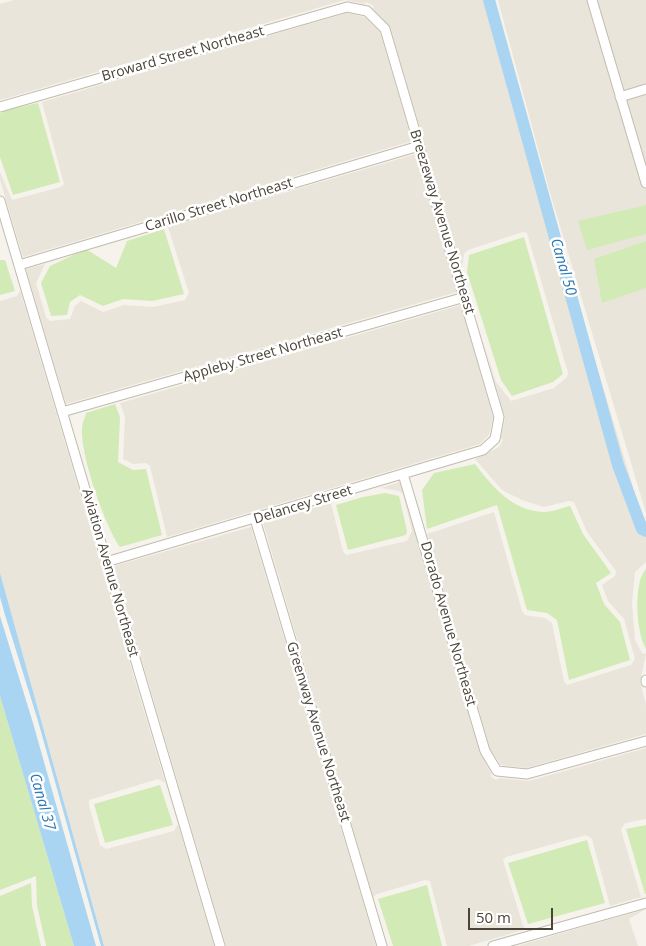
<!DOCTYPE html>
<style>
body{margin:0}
#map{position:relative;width:646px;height:946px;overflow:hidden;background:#f6f3ec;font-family:"Open Sans",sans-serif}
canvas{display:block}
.scale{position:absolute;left:468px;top:908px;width:85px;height:22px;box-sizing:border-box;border:2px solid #4b4439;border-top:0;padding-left:6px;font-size:15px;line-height:18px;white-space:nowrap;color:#4b4439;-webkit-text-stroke:4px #fff;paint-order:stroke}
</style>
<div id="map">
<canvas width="646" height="946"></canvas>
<div class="scale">50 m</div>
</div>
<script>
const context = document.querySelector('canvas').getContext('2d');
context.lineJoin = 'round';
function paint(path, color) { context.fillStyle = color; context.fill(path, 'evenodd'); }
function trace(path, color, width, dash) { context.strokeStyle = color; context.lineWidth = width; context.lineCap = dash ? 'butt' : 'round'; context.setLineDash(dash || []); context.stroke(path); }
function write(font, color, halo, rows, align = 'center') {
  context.font = font + ' "Open Sans",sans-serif'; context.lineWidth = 5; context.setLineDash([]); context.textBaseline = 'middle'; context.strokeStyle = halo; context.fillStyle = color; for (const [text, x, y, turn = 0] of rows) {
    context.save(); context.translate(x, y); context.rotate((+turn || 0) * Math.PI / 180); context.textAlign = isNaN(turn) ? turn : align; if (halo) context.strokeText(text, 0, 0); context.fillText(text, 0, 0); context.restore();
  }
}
paint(new Path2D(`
 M 14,0 L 493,0 L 543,187 L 643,520 L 646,524 L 646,562 L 635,572 L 632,604 L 635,640 L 642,653 L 646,654 L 640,682 L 646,705 L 646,734 L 526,768 L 501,765 L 490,749 L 427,534 L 494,512 L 522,611 L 525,615 L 545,618 L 552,623 L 564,681 L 567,685 L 631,665 L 635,659 L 624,619 L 608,601 L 602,585 L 615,576 L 616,571 L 587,532 L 574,502 L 569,501 L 544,507 L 522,500 L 502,490 L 475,459 L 499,447 L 503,440 L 501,438 L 505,418 L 483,340 L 496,382 L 511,401 L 554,388 L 567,377 L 568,373 L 527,233 L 523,232 L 468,250 L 464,254 L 462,269 L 390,27 L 373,9 L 374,6 L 366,2 L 365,4 L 345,0 L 0,100 L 0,4 Z
 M 498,0 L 646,0 L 646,513 L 548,186 Z
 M 347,13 L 365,17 L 380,32 L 412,141 L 23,257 L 0,180 L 0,172 L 12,200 L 61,187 L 64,184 L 42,102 Z
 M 416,154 L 457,292 L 66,404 L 26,269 L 45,264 L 36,283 L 46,317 L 50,321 L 70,319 L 75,306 L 81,301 L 103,312 L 124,305 L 153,307 L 185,300 L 189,293 L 168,227 Z
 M 20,290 L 177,823 L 165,783 L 158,779 L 89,800 L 89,805 L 100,845 L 106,849 L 174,831 L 178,824 L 214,946 L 104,946 L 0,573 L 0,301 L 17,296 Z
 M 461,305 L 493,417 L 489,435 L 480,444 L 167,537 L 150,466 L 146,463 L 133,464 L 123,459 L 125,417 L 120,403 Z
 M 400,482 L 480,753 L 491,773 L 491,777 L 496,780 L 499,778 L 529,781 L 646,748 L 646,819 L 625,823 L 621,830 L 641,897 L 610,906 L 592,839 L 586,835 L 506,857 L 503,860 L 523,926 L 526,929 L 469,946 L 447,946 L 430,881 L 425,880 L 377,894 L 373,897 L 263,523 L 331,503 L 343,551 L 346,555 L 407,541 L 412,531 L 403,494 L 399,491 L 381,488 Z
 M 251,527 L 376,946 L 226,946 L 114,566 Z
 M 646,909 L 629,919 L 638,946 L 517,946 Z`), '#eae5da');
paint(new Path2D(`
 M 38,103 L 60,182 L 13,195 L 0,157 L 0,114 L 6,110 Z
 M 646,205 L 646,234 L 587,250 L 578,221 Z
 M 164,229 L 184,294 L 152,301 L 123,299 L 103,306 L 80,295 L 70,302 L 67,315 L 51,316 L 41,283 L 50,266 L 86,249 L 116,268 L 127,241 Z
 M 524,237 L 563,374 L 553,382 L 512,396 L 501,380 L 467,272 L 469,255 Z
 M 646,241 L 646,288 L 602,303 L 594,259 Z
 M 0,260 L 5,260 L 15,291 L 0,295 Z
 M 115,404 L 120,417 L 118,462 L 133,470 L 146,469 L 162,535 L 120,547 C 105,526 80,454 82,428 C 82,423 85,418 86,413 Z
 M 475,464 C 493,487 512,511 544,512 C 552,512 562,508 570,506 L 583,534 L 611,573 L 596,583 L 604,604 L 620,622 L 630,660 L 569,680 L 557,620 L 547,613 L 527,610 L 497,505 L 427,529 L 422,490 L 434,473 Z
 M 385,493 L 399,496 L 407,531 L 406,535 L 348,550 L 336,505 L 363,497 Z
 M 646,569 L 646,649 C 636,633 633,582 646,569 Z
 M 0,696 L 74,946 L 46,946 L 37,905 L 36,876 L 0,890 Z
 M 160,785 L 173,825 L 105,843 L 94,804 Z
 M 646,825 L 646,894 L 645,894 L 626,829 Z
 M 587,840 L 605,903 L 528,924 L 508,863 Z
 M 31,883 L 32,906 L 41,946 L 0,946 L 0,896 Z
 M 427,885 L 442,946 L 393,946 L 378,899 Z`), '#d2eab5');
paint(new Path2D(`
 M 0,573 L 104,946 L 101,946 L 38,721 L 5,615 L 0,597 Z
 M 0,616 L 33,723 L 96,946 L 74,946 L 0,696 Z`), '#a9d4f2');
trace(new Path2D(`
 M 489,0 L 618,465 L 642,529 L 646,531`), '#a9d4f2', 12);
const minor = new Path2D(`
 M 592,0 L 646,183
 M 620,97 L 646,89
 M 0,107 L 347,7 L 367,11 L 385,29 L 499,417 L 495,439 L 483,450 L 106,562
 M 0,201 L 220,946
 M 19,265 L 419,146
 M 62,412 L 465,297
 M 403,474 L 485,751 L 497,771 L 527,774 L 646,741
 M 255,519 L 382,946
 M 646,680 L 646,682
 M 493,946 L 646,903`);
trace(minor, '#c2bbae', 11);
trace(minor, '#fff', 9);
write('14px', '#4b4439', '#fff', [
 ["Broward Street Northeast",183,54,-16],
 ["Carillo Street Northeast",219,205,-17],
 ["Breezeway Avenue Northeast",442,222,73],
 ["Appleby Street Northeast",263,355,-16],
 ["Delancey Street",303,505,-17],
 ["Aviation Avenue Northeast",110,573,74],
 ["Dorado Avenue Northeast",448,624,74],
 ["Greenway Avenue Northeast",318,732,73]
]);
write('italic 15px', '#2e7ab2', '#fff', [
 ["Canal 50",563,267,74],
 ["Canal 37",42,802,74]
]);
</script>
